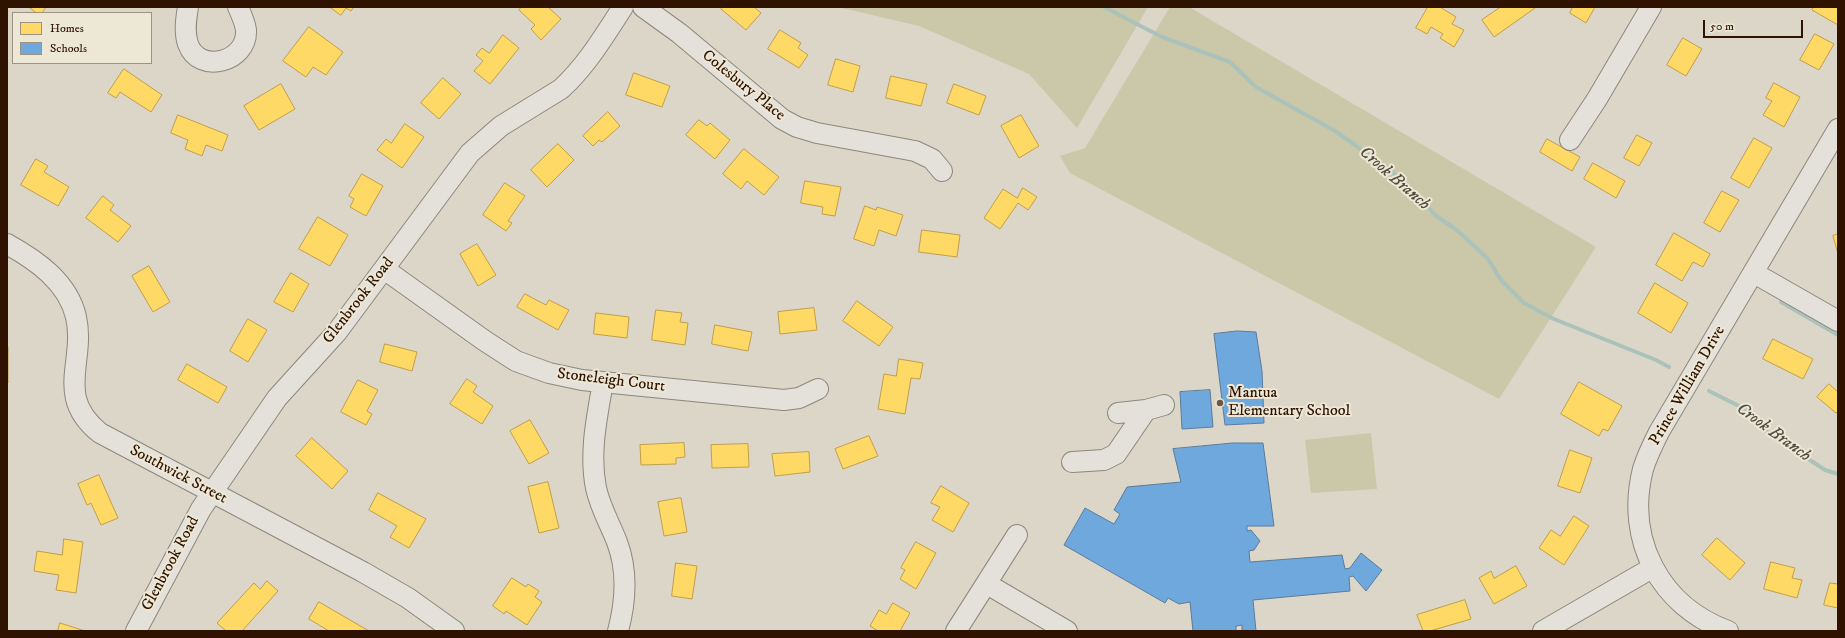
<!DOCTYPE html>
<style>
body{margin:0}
#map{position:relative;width:1845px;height:638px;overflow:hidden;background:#dbd6c8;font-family:"IM FELL DW Pica",serif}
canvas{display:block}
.frame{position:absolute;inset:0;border:8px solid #2f1300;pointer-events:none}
.legend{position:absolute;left:12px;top:12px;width:140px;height:52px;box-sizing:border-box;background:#ede7d6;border:1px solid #a19280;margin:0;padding:5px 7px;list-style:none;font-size:12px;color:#2f1300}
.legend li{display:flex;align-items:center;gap:8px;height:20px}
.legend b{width:20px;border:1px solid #a19280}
.scale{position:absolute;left:1703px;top:20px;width:100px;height:18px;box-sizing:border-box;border:2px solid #2f1300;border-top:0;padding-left:5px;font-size:12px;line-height:14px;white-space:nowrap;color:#2f1300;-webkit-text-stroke:3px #ede7d6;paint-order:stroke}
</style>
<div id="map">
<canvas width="1845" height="638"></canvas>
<div class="frame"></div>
<ul class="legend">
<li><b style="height:11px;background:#ffd966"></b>Homes</li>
<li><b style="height:11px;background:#6fa8dc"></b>Schools</li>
</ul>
<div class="scale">50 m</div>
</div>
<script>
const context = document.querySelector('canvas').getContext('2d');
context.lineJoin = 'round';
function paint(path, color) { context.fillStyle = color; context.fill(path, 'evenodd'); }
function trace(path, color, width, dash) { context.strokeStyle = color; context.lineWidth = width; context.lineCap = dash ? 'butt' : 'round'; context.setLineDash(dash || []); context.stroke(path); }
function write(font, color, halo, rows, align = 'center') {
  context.font = font + ' "IM FELL DW Pica",serif'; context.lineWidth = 4; context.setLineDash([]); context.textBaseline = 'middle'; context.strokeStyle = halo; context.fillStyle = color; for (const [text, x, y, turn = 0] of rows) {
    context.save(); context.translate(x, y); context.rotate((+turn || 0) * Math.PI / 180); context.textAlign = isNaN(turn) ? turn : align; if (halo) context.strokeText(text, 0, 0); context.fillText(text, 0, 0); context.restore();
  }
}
paint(new Path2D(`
 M 838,7 L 1148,7 L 1077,128 L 1029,74 L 919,26 Z
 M 1170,7 L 1189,7 L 1596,247 L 1499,399 L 1070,173 L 1060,156 L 1085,148 Z
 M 1371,433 L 1377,489 L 1311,493 L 1305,440 Z`), '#cac8a8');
const homes = new Path2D(`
 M 29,7 L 46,7 L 42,13 L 37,13 Z
 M 330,7 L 354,7 L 351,11 L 346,8 L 341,15 Z
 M 522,7 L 548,7 L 561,19 L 541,40 L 531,29 L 535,25 L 519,10 Z
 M 723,7 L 754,7 L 761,13 L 746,30 L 721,9 Z
 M 1428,7 L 1440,7 L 1456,17 L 1452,24 L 1464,30 L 1454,47 L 1440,38 L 1443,34 L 1431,27 L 1427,34 L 1416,28 Z
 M 1501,7 L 1535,7 L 1535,8 L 1494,37 L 1482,20 Z
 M 1573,7 L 1595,7 L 1586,23 L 1570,13 Z
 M 1814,7 L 1838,7 L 1838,25 L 1812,10 Z
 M 309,27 L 343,52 L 326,75 L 313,67 L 306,77 L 283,61 Z
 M 780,30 L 801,43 L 798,48 L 808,55 L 799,68 L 768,49 Z
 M 1815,34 L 1834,44 L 1819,70 L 1800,60 Z
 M 503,35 L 519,48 L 490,84 L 474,71 L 483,61 L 476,55 L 482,48 L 489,53 Z
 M 1683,38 L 1702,49 L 1686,76 L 1667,65 Z
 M 836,59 L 860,66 L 853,92 L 828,85 Z
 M 124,69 L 162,95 L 151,112 L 120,92 L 116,98 L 108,93 Z
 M 634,73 L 670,86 L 662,107 L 626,95 Z
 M 891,76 L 927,84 L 921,106 L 886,98 Z
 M 443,78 L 461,94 L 439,119 L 421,103 Z
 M 1774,83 L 1800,97 L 1784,127 L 1763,115 L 1772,101 L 1766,98 Z
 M 281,84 L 295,109 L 259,130 L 244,106 Z
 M 954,84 L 986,96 L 979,115 L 947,103 Z
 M 608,112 L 620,126 L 602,142 L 599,140 L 593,146 L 583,136 Z
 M 178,115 L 228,135 L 222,151 L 206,145 L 202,156 L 185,149 L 188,140 L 171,133 Z
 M 1021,115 L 1039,146 L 1019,158 L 1001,126 Z
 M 699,120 L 707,126 L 710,123 L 730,140 L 715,159 L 686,135 Z
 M 405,124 L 424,137 L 402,168 L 377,150 L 386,139 L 391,143 Z
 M 1637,135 L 1652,143 L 1639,166 L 1624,158 Z
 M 1754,138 L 1772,148 L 1749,188 L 1731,178 Z
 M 1547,139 L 1580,157 L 1572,171 L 1540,152 Z
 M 558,144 L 574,160 L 547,187 L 531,170 Z
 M 744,149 L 779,177 L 764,195 L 747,181 L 741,189 L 723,174 Z
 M 36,159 L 48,166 L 44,172 L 69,187 L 58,206 L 21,185 Z
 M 1593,163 L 1625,181 L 1616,198 L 1584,179 Z
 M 362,174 L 383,186 L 366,216 L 350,207 L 354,199 L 349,196 Z
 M 805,181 L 841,187 L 835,216 L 822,214 L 823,207 L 801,203 Z
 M 505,183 L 525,196 L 508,221 L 512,223 L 506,231 L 483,215 Z
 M 1023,188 L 1037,197 L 1028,210 L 1018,203 L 1000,229 L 984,218 L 1003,189 L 1017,198 Z
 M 1722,191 L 1739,200 L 1720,232 L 1704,223 Z
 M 103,196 L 114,205 L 110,210 L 131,226 L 118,242 L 86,218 Z
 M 865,206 L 876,210 L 877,207 L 903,215 L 896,236 L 879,230 L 874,246 L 854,239 Z
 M 318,217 L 348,235 L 330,266 L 299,249 Z
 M 922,230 L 960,235 L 957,257 L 919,252 Z
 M 1674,233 L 1710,254 L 1703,267 L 1693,262 L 1682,281 L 1656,265 Z
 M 1838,234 L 1838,254 L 1833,236 Z
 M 477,244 L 496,275 L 478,286 L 460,254 Z
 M 149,266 L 170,302 L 153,312 L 132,276 Z
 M 291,273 L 309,284 L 293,312 L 274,302 Z
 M 1655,283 L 1688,303 L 1671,333 L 1638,313 Z
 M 525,294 L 546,305 L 549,300 L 569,310 L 558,330 L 517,307 Z
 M 857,301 L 893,327 L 879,346 L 843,321 Z
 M 814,308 L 817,330 L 780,334 L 778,312 Z
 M 656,310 L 682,313 L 680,322 L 688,323 L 685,345 L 652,340 Z
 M 596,313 L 629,317 L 627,338 L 594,334 Z
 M 248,319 L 267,330 L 248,362 L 230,351 Z
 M 715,325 L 752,332 L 748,351 L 712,344 Z
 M 1773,339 L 1813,359 L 1803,379 L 1763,359 Z
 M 385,344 L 417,352 L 412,371 L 380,362 Z
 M 7,347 L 8,347 L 8,383 L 7,380 Z
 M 899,359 L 923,363 L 920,379 L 911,378 L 905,414 L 878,409 L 884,374 L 896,376 Z
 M 187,364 L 227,387 L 218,403 L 178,380 Z
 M 467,379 L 477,386 L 473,392 L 493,406 L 482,424 L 450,404 Z
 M 358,380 L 378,390 L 367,411 L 372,414 L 366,425 L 341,412 Z
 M 1579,382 L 1622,406 L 1608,431 L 1603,429 L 1599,436 L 1561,414 Z
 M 1829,384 L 1838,392 L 1838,411 L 1836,413 L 1817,397 Z
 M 530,420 L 549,453 L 529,464 L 510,431 Z
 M 869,436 L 878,456 L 843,469 L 835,449 Z
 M 312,438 L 348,471 L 332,489 L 296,456 Z
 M 684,443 L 685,457 L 676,458 L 676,464 L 641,465 L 640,445 Z
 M 748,444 L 749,467 L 712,468 L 711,445 Z
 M 1570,450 L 1592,458 L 1580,493 L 1558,486 Z
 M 809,452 L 810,472 L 775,476 L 772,454 Z
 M 99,475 L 118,518 L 101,525 L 91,503 L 87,505 L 78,484 Z
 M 548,482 L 559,528 L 539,533 L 528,487 Z
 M 941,486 L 969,503 L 953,532 L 932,520 L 940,507 L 931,503 Z
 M 378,493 L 426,519 L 409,548 L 390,537 L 397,526 L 369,510 Z
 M 681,498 L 687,532 L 664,536 L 658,502 Z
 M 1574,516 L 1589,526 L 1564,565 L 1539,548 L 1551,530 L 1560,536 Z
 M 1717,538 L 1745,563 L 1730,580 L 1702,555 Z
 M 64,539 L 83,542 L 76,593 L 56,590 L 59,575 L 34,571 L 37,551 L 62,555 Z
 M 916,542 L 936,553 L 916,589 L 900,579 L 905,570 L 901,568 Z
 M 1771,562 L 1795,568 L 1792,578 L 1802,580 L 1797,598 L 1764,589 Z
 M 676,563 L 697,566 L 692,599 L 672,596 Z
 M 1516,566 L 1527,586 L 1494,604 L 1479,578 L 1491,571 L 1494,578 Z
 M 512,578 L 526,587 L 528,584 L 539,591 L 535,597 L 542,602 L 527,625 L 506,611 L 504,614 L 493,606 Z
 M 267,581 L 278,591 L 242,631 L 226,631 L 217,623 L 254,583 L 260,589 Z
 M 1830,583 L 1838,584 L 1838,608 L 1824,605 Z
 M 1465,600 L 1471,619 L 1430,631 L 1423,631 L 1417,615 Z
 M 319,602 L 369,631 L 329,631 L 309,619 Z
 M 893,603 L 910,613 L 900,631 L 878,631 L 870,626 L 879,610 L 886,614 Z
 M 60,623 L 85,631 L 58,631 Z`);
paint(homes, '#ffd966');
trace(homes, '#c19e47', 1);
const schools = new Path2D(`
 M 1237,331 L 1256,332 L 1262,371 L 1264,423 L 1225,425 L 1214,334 Z
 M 1210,390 L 1213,427 L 1182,429 L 1180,392 Z
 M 1233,443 L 1263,443 L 1274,526 L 1247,526 L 1247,531 L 1251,530 L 1260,541 L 1254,550 L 1249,551 L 1250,562 L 1342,555 L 1345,569 L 1350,568 L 1361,553 L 1382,570 L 1366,591 L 1353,576 L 1349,577 L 1350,591 L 1253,600 L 1256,631 L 1242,631 L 1242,625 L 1236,626 L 1236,631 L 1193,631 L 1190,602 L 1179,604 L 1168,598 L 1165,603 L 1064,545 L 1085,508 L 1114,524 L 1120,514 L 1114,510 L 1127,487 L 1181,482 L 1173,449 Z`);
paint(schools, '#6fa8dc');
trace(schools, '#5c7b9a', 1);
trace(new Path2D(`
 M 1104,7 L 1162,37 L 1230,62 L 1256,87 L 1335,131 L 1389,169 L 1419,196 L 1435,215 L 1458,231 L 1488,259 L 1501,280 L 1524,303 L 1554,319 L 1656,360 L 1669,367
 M 1781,302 L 1838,335
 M 1709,391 L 1743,408 L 1766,431 L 1825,470 L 1838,474`), '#abc2bb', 4);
const minor = new Path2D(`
 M 188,7 C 186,19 184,32 188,44 C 199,75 248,62 246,30 C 245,22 241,14 238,7
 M 643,7 L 679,33 L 782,119 L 797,127 L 817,133 L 915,151 L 932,159 L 942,171
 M 1570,140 L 1597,99 L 1651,7
 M 7,244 C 36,260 68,282 76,317 C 86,362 54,396 100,433 L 363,572 L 408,598 L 454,631
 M 384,269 L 485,341 L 516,361 L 549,373 L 582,380 L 784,400 L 799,398 L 818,389
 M 1754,273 L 1838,321
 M 603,382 C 597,417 589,453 596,488 C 600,507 610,524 617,542 C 628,571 626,601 618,631
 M 1118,413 L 1146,410
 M 1072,462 L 1104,460 L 1116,454 L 1146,410 L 1164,405
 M 987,584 L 1067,631
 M 136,631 L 201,509 L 277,398 L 337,332 L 470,153 L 501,126 L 561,89 C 587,65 604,36 623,7
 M 956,631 L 1017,535
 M 1543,631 L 1652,568
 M 1728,631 C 1660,606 1625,540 1643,469 C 1647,456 1653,444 1659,432 L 1838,129`);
trace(minor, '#8d877c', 22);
trace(minor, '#e4e1da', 20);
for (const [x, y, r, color] of [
 [1220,403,4,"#6b5746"]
]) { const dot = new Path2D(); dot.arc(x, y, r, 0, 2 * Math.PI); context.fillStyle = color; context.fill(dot); trace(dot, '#ede7d6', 1.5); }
write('16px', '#2f1300', '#ede7d6', [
 ["Colesbury Place",743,86,39],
 ["Glenbrook Road",359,301,-52],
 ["Stoneleigh Court",611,381,7],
 ["Prince William Drive",1688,386,-60],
 ["Southwick Street",178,475,28],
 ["Glenbrook Road",171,564,-62]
]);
write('16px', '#2f1300', '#ede7d6', [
 ["Mantua",1228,394],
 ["Elementary School",1228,412]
], 'left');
write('italic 17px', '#534d40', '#ede7d6', [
 ["Crook Branch",1394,179,41],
 ["Crook Branch",1773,433,36]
]);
</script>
